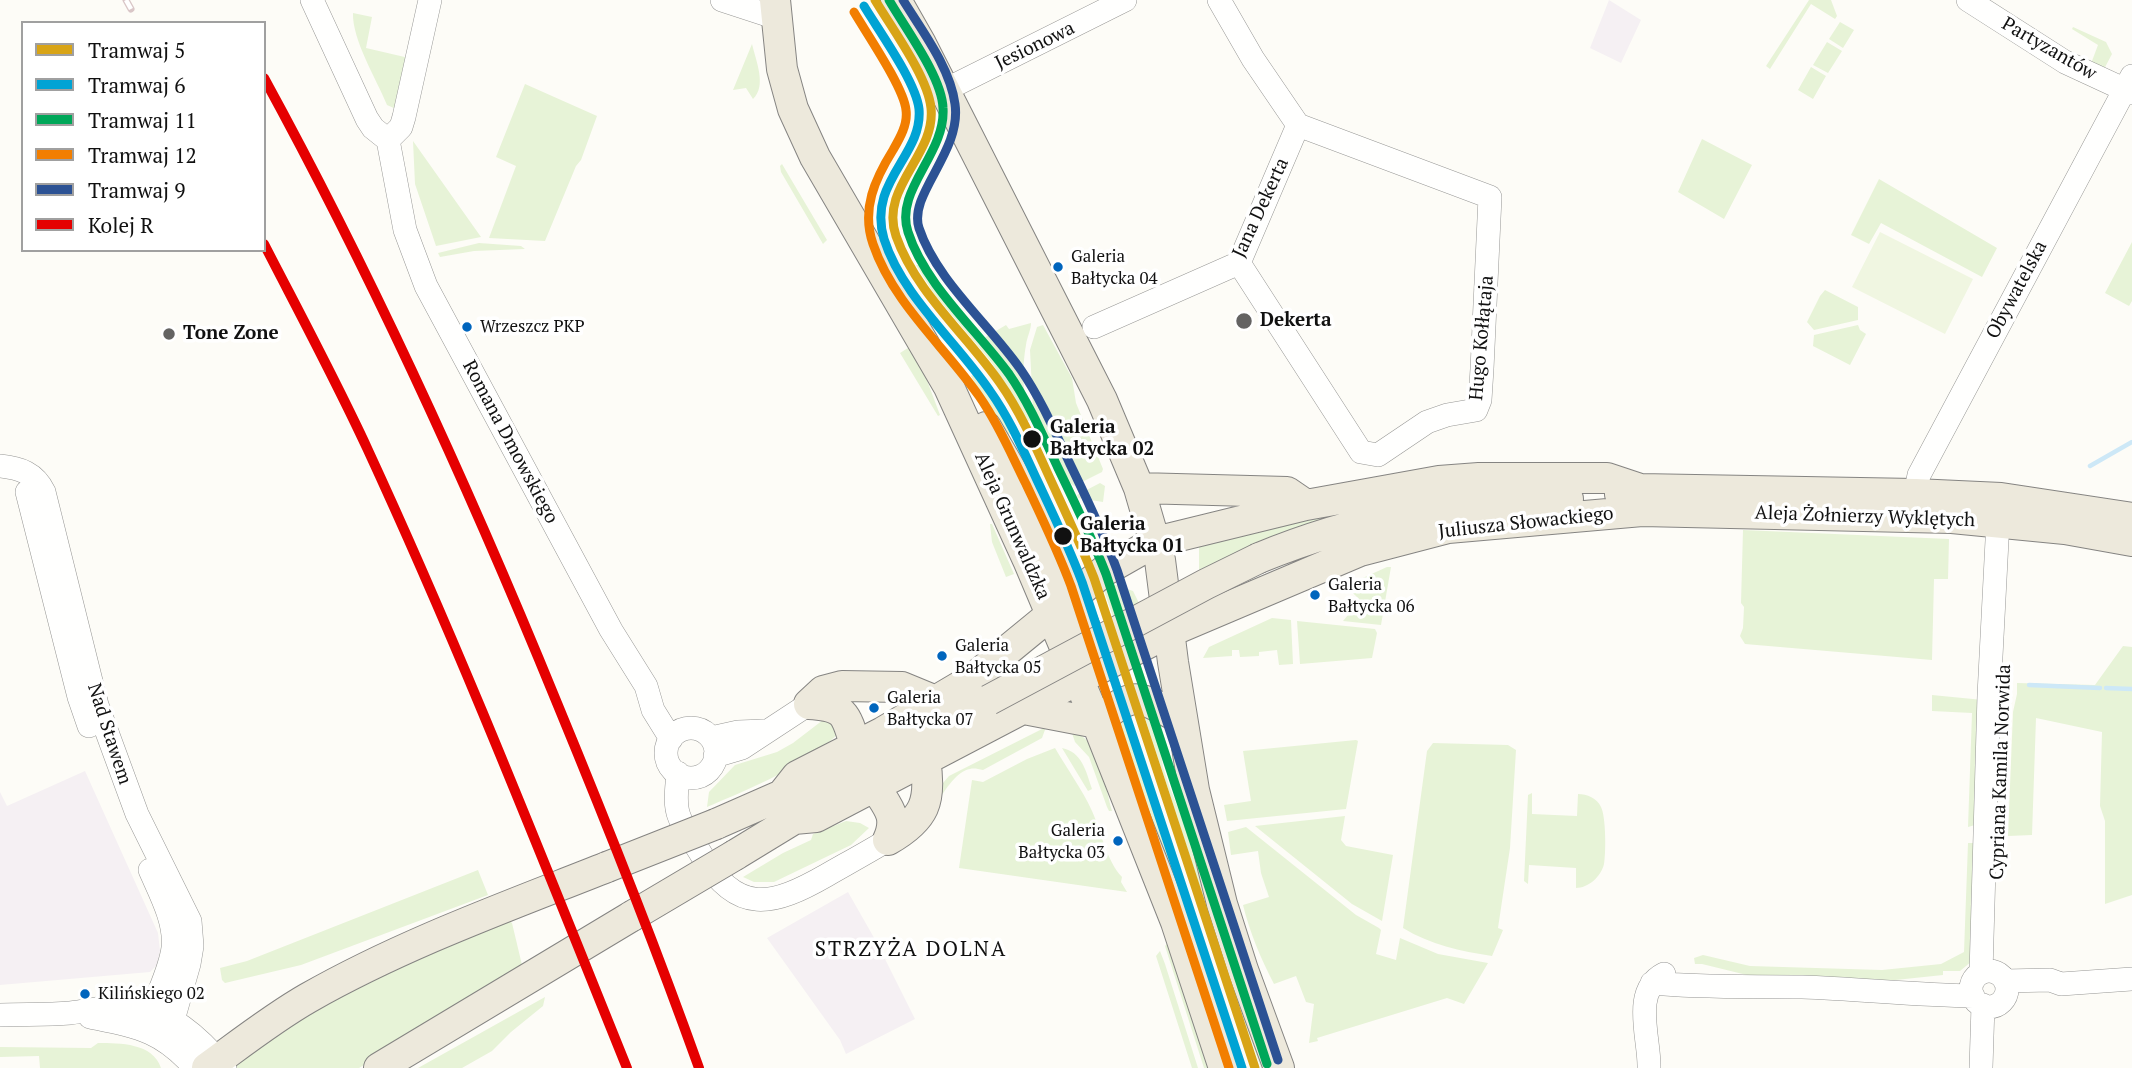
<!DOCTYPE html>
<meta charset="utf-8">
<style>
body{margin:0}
#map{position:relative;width:2132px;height:1068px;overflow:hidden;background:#fdfcf7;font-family:"PT Serif",serif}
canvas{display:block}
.legend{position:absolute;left:21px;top:21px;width:245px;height:231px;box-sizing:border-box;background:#fff;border:2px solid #a0a0a0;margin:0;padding:9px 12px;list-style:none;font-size:21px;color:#111}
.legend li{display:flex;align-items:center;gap:14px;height:35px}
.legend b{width:35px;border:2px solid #a0a0a0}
</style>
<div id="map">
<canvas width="2132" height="1068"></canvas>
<ul class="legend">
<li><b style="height:9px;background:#d8a416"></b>Tramwaj 5</li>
<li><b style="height:9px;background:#00a3d4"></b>Tramwaj 6</li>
<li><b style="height:9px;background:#00a759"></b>Tramwaj 11</li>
<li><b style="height:9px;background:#f27e00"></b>Tramwaj 12</li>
<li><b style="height:9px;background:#2c5294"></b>Tramwaj 9</li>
<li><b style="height:9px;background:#e50000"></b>Kolej R</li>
</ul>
</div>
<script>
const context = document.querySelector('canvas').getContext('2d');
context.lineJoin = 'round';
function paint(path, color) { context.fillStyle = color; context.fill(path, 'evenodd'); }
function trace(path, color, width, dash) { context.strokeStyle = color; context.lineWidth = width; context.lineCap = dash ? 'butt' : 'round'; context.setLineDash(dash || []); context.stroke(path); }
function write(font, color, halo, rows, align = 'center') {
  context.font = font + ' "PT Serif",serif'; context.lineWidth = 7; context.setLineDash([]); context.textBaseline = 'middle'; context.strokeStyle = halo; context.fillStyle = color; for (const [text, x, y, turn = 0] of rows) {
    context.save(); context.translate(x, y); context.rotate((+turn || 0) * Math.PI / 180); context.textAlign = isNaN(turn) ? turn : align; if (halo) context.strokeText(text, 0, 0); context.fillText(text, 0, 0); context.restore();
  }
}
paint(new Path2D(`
 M 1609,0 L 1641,20 L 1621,63 L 1590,48 Z
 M 85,771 L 158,933 L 160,951 L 157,965 L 150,972 L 0,985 L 0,792 L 7,806 Z
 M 848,892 L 877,943 L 915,1019 L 846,1054 L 840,1040 L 767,938 Z`), '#f5f0f3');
paint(new Path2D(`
 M 1809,0 L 1831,0 L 1837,16 L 1835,19 L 1811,4 L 1770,69 L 1766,66 Z
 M 353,13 L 372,17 L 366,48 L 409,58 L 396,109 L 387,105 C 377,80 352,40 353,13 Z
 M 1840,22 L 1854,30 L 1843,48 L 1829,39 Z
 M 2073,27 L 2106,42 L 2112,54 L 2103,71 L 2097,67 L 2092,61 L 2098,45 L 2072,29 Z
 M 1827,42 L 1842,51 L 1828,73 L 1813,65 Z
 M 752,44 C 756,61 767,86 753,99 L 746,88 L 733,90 Z
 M 1811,67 L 1826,76 L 1813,99 L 1798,90 Z
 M 525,84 L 597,116 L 581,160 L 576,166 L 545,241 L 489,238 L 516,166 L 496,157 Z
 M 1702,139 L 1752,165 L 1724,219 L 1678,192 Z
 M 413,141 L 481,237 L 436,246 L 415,184 Z
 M 782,164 L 827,240 L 823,244 L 781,172 L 780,166 Z
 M 1879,179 L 1997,248 L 1982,277 L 1881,223 L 1869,244 L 1851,235 Z
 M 2132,242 L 2132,301 L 2129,306 L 2105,293 Z
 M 479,243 L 521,246 L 525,249 L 474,251 L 440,257 L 438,253 Z
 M 916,265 L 919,265 L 979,341 L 1006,325 L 1009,329 L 1031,323 C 1031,330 1027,337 1026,345 C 1022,366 1022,400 1032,420 L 1027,421 L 992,363 L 934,294 Z
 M 1825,290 L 1858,307 L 1858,320 L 1814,330 L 1807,322 L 1820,296 Z
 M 1043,325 L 1072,378 L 1076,403 L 1103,469 L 1102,472 L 1074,486 L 1069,482 L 1033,409 L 1030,350 L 1037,327 Z
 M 1858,325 L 1860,330 L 1866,334 L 1850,365 L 1813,346 L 1814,335 Z
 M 911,346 L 922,367 L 940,415 L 938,416 L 900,353 Z
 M 961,355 L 993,397 L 1013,432 L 1005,437 L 971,376 L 974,374 L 970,368 L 967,368 Z
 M 1100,483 L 1105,486 L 1103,502 L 1078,498 L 1077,495 Z
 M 1382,503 L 1266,540 L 1199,570 L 1199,540 Z
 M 990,524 L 992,524 L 1014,574 L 1006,577 L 992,542 Z
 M 1743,530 L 1949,539 L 1948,579 L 1934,579 L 1932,660 L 1745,644 L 1740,636 L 1743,628 L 1744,607 L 1741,603 Z
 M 1387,567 L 1391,567 L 1381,625 L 1343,621 L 1348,615 L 1361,613 C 1363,598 1355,596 1345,586 Z
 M 1113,584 L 1133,591 L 1139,603 L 1113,617 L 1103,588 Z
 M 1272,618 L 1291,620 L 1293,664 L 1279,665 L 1277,650 L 1259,652 L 1259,656 L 1240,657 L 1239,650 L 1232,650 L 1232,656 L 1203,658 L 1209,647 Z
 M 1297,621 L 1375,629 L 1377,633 L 1372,658 L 1300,664 Z
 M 2123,646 L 2132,647 L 2132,895 L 2105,904 L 2105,821 L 2100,806 L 2102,732 L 2036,718 L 2032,835 L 2008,836 L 2013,712 L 2017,694 L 2017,683 L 2095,685 Z
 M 1932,695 L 1983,700 L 1975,825 L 1968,827 L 1972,713 L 1932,711 Z
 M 1142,709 L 1152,717 L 1156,725 L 1163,767 L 1170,788 L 1199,860 L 1267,1068 L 1261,1068 L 1235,995 Z
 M 1122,711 L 1204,954 L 1201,954 L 1113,726 Z
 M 823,720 L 831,721 L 837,735 C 802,768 751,788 707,807 L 709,792 L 735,765 L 777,752 L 793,743 Z
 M 1046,727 L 1042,738 L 983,770 C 978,769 974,768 970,769 C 957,771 945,790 939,800 L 935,799 L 943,783 L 949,776 Z
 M 1071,730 C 1101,740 1104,783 1112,811 L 1109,811 L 1107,807 L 1089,757 L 1075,742 Z
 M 1356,740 L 1358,741 L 1346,809 L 1227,821 L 1224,805 L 1251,801 L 1243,751 Z
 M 1433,743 L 1508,745 L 1516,750 L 1510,848 L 1498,928 L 1503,930 L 1492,956 C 1460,951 1431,945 1403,928 L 1427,751 Z
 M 1055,748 C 1067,769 1082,789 1092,811 C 1102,833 1106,860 1122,877 L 1121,882 L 1127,892 L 959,868 L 972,780 L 983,782 L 1027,759 Z
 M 1062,748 C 1082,752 1086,771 1092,789 L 1088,791 Z
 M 1532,793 L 1532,814 L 1577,816 L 1578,794 C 1587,794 1597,798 1601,807 C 1606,817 1606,853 1604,864 C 1601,877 1588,888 1576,888 L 1576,868 L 1529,865 L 1528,884 L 1524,881 L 1528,795 Z
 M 1345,816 L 1341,840 L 1346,846 L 1393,855 L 1382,921 L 1352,904 L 1255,826 Z
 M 846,821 L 860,823 L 869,828 L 851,845 L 774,882 L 754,882 L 743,877 L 783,853 L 811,840 L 813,834 Z
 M 1246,827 L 1356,915 L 1379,928 L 1381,930 L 1376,954 L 1396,960 L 1400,938 L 1438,954 L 1488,963 L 1464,1004 L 1447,998 L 1317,1038 L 1318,1041 L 1309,1043 L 1314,1004 L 1306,1002 L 1296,976 L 1274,984 C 1261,959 1250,933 1243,905 L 1269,897 L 1261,873 L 1258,851 L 1231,855 L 1228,832 Z
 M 1968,843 L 1973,843 L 1978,852 L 1972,961 L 1960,971 L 1943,971 L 1943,975 L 1886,981 L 1751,976 L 1702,964 L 1695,964 L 1694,958 L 1703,955 L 1750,966 L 1882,970 L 1941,964 L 1964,952 Z
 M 478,870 L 488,895 L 301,965 L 225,983 L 222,980 L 220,968 L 247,961 Z
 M 508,920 L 512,923 L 522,965 L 471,1001 L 359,1068 L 235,1068 L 231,1063 L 259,1044 L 372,977 Z
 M 1170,940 L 1213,1068 L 1204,1068 L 1165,946 Z
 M 1160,951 L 1165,964 L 1198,1068 L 1192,1068 L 1156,956 Z
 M 545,997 L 543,1006 L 511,1032 L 492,1051 L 462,1068 L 418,1068 Z
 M 98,1043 C 120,1043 153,1043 161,1068 L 40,1068 L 39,1056 L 0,1057 L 0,1047 L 91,1048 Z`), '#e7f3d7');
paint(new Path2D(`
 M 1880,232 L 1973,279 L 1945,334 L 1852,287 Z`), '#f0f6e1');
trace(new Path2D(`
 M 2090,466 L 2132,442
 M 2029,685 L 2100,688
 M 2106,688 L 2132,689`), '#cde8f7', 4.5);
const minor = new Path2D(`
 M 312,0 L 367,119 L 373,128 L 388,140 L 405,230 L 426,286 L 611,630 L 646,686 L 653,710 L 671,739
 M 722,0 L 777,18
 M 1219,0 L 1253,59 L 1298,125 L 1490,197 L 1482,369 L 1480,400 L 1476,410 L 1447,415 L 1427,422 L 1378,455 L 1361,452 L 1239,263
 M 1968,0 L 2065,62 L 2132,93
 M 945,90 L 1125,0
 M 388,140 L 401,127 L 404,117 L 430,0
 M 1094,327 L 1239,263 L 1298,125
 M 0,466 C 20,468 35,473 44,492 L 97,705 L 137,814 L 190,921 L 192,946 L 189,964 L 173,1020
 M 27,492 L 79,697 L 89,726
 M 1915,494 L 1919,475 L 2132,76
 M666 753a25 25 0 1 1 50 0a25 25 0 1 1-50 0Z
 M 711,738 L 738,732 L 765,731
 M 715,756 L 742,748 L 809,704
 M 678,773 C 677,787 674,803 679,816 C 683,829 694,842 701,854 C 737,916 773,906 827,875 C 848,863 868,852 888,840
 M 150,870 C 160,893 176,922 173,948 C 170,970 159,990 152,1011
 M1971 989a18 18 0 1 1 36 0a18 18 0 1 1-36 0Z
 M 1981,973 L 1989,695 L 1998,521
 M 2005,981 L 2050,980 L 2061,984 L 2132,979
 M 1652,983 C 1702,988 1752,986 1802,987 C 1859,989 1916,995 1973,996
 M 0,1015 C 23,1014 47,1015 70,1013 C 89,1011 109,1005 128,1006 C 169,1009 200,1038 225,1068
 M 90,1017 C 138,1027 161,1030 195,1068
 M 1649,1068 C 1650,1039 1631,991 1664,974
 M 1981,1068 L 1983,1005`);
const major = new Path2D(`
 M 775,0 L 782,69 L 793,109 L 815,157 L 949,387 L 1028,560 L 1097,723 L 1176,922 L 1224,1068
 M 896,0 L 921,44 L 1102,400 L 1139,488 L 1160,560 L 1173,662 L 1194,790 L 1222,904 L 1243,970 L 1279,1068
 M 986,427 L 1026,496 L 1052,549 L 1101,666
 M 1139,488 L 1287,492 L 1306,505
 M 1620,494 L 1640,489 L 1915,494 L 2001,498 L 2132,518
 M 1626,507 L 1642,511 L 1952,518 L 2065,529 L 2132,541
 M 1259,558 C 1358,517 1460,498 1568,499
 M 809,704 L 823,691 L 842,686 L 902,687 L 936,701
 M 809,704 C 844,706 846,713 855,745
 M 1024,709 L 1097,723 C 1136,687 1138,697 1182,719
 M 874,785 C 887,807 899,815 888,840
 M 782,795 L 797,776 L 883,732 L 971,680 L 1104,571 L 1155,542 L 1306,505 L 1439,481 L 1479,478 L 1607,478 L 1640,489
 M 794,819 L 816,817 L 1169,632 L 1360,551 L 1448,528 L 1642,511
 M 716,824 L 782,795 L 801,797
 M 888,840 C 925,819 932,801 925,760
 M 735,855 L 794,819 L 805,798 L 989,700
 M 207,1068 C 240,1044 273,1018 308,998 C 403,944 506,907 607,867
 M 379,1068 L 632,916`);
trace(minor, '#979795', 24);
trace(major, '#858482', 32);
trace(minor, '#fffffe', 23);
trace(major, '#ede9dc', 30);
const rail = new Path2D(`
 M 126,0 L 131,9`);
trace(rail, '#d9c6c7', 7);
trace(rail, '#fff', 4.5, [13]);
const majorBridge = new Path2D(`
 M 989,700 L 1206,584 L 1259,558
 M 607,867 L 716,824
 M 632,916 L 735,855`);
trace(majorBridge, '#858482', 32, []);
trace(majorBridge, '#ede9dc', 30);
trace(new Path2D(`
 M 264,78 C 375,281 470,490 557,703 C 607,824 655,945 699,1068
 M 264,244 C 299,312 335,379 367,448 C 461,651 543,860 627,1068`), '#e50000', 10);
trace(new Path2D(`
 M 875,0 C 891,27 928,77 931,108 C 936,155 879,187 896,236 C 916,293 967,335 1000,383 C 1019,410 1033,441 1047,472 C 1063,507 1080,542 1094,578 L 1255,1068`), '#d8a416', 9);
trace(new Path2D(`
 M 864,6 C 879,31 916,82 919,109 C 923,156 867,181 884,239 C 902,296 957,342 990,391 C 1010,419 1023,450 1037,480 C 1053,514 1069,547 1082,582 L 1242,1068`), '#00a3d4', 9);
trace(new Path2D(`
 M 889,0 C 905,28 942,77 943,108 C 946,154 894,190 908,232 C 925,285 977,330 1009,374 C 1029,403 1043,436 1058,468 C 1075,503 1092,538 1106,574 L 1267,1064`), '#00a759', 9);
trace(new Path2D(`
 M 854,12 C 867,34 904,88 906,110 C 908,124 900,138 893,150 C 875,179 861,209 873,244 C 893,303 944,346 979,396 C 998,423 1011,454 1026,484 C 1042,518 1058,551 1071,586 L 1229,1068`), '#f27e00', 9);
trace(new Path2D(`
 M 903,0 C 922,31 950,67 955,104 C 962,152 908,194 919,228 C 936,280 990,325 1021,370 C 1041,399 1055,432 1070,464 C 1087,499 1104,534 1117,570 L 1278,1060`), '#2c5294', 9);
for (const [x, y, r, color] of [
 [1058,267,6,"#0065bd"],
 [1244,321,9,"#646362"],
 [467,327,6,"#0065bd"],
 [169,334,7,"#646362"],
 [1032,439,10,"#111"],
 [1063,536,10,"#111"],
 [1315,595,6,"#0065bd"],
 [942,656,6,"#0065bd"],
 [874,708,6,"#0065bd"],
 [1118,841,6,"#0065bd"],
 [85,994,6,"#0065bd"]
]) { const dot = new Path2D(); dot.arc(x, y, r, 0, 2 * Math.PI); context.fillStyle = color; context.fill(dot); trace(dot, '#fff', 2.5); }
write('17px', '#111', '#fff', [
 ["Galeria",1071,257],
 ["Bałtycka 04",1071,279],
 ["Wrzeszcz PKP",480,327],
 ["Galeria",1328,585],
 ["Bałtycka 06",1328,607],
 ["Galeria",955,646],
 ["Bałtycka 05",955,668],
 ["Galeria",887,698],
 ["Bałtycka 07",887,720],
 ["Galeria",1105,831,"right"],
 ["Bałtycka 03",1105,853,"right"],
 ["Kilińskiego 02",98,994]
], 'left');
write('19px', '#111', '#fff', [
 ["Jesionowa",1035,46,-26],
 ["Partyzantów",2049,49,30],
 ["Jana Dekerta",1261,208,-65],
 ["Obywatelska",2017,290,-62],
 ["Hugo Kołłątaja",1482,338,-85],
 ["Romana Dmowskiego",510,442,62],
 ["Aleja Żołnierzy Wyklętych",1865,517,2],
 ["Juliusza Słowackiego",1526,523,-6],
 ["Aleja Grunwaldzka",1012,526,66],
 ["Nad Stawem",109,734,72],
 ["Cypriana Kamila Norwida",2001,772,-88]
]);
write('bold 19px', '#111', '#fff', [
 ["Dekerta",1260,321],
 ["Tone Zone",183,334]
], 'left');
write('bold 19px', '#111', '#fff', [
 ["Galeria",1050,428],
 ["Bałtycka 02",1050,450],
 ["Galeria",1080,525],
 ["Bałtycka 01",1080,547]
], 'left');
context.letterSpacing = '2px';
write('21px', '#111', '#fff', [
 ["STRZYŻA DOLNA",911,950]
]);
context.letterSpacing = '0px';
</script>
